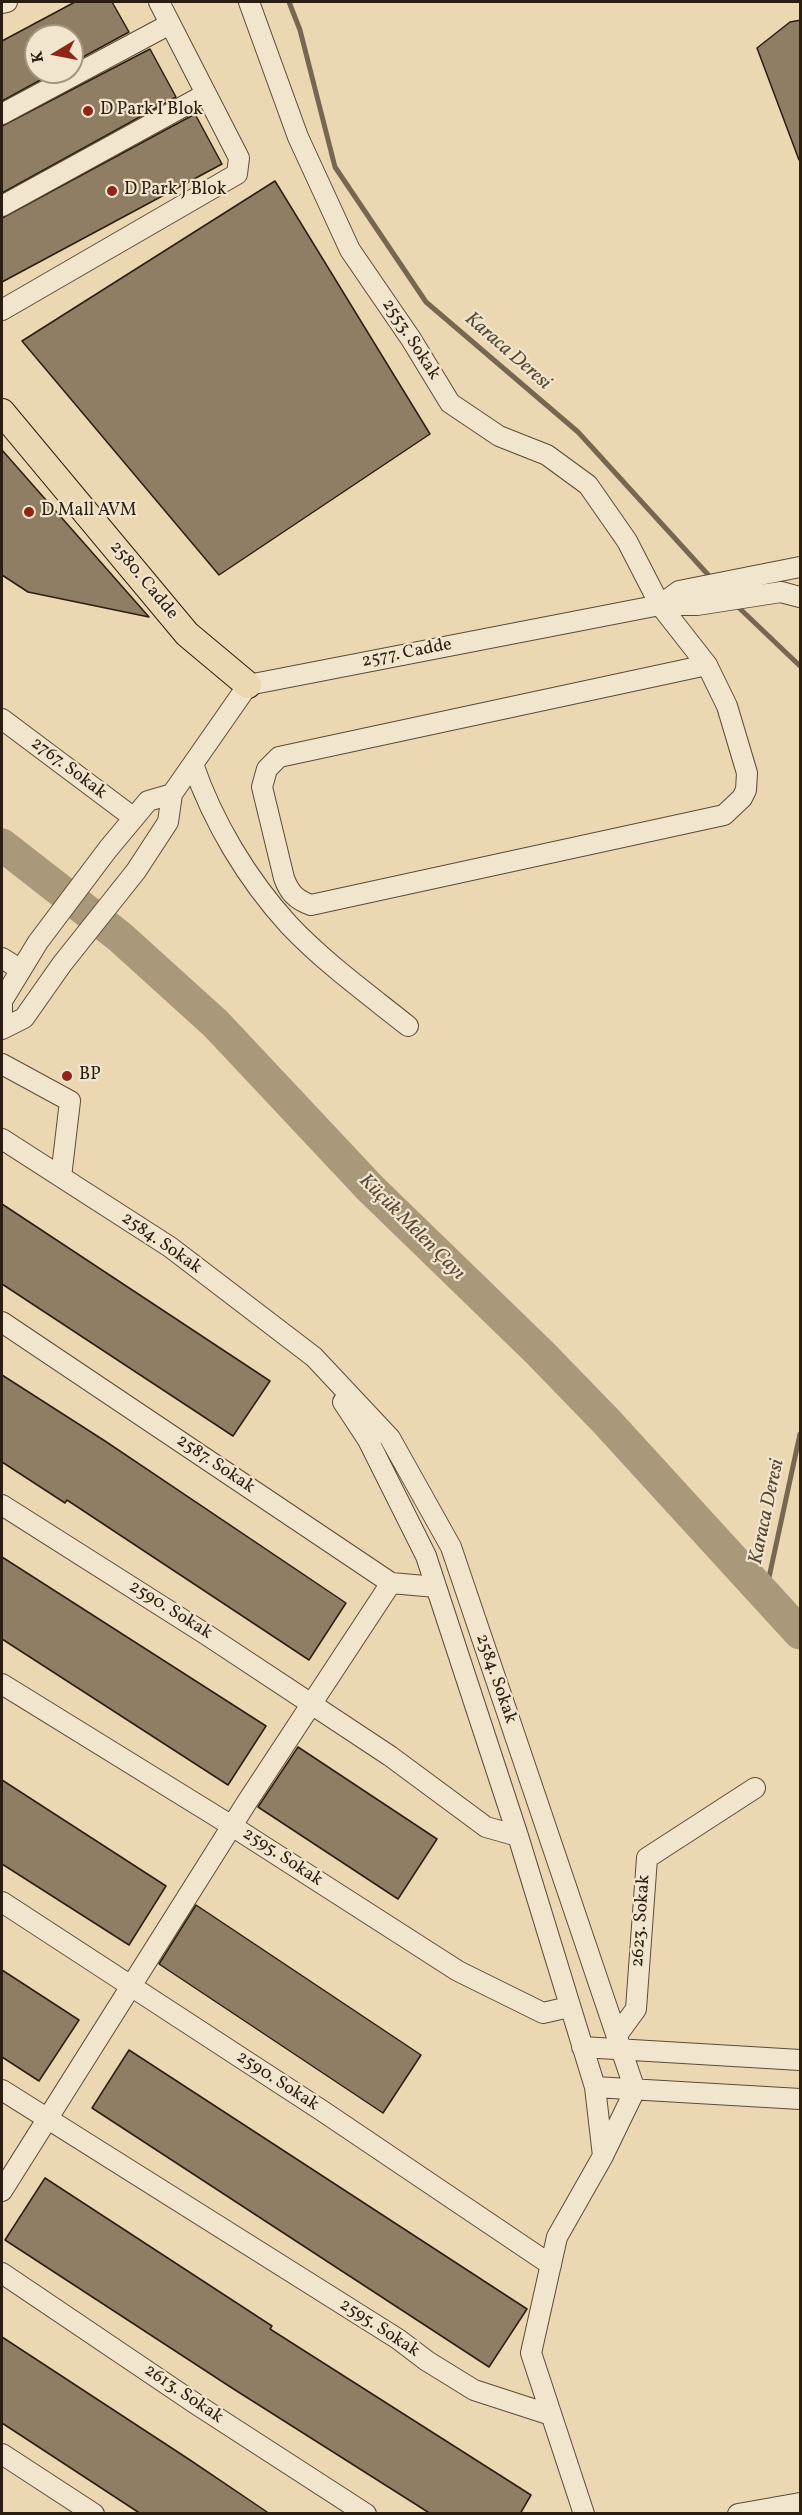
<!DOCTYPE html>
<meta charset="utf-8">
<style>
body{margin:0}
#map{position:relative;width:802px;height:2515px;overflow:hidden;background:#ebd7b2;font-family:Vollkorn,serif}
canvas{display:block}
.frame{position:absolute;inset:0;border:3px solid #2b1e10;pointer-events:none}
.north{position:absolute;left:24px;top:24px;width:60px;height:60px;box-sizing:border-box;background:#f2e5cd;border:2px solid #a29581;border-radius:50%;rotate:260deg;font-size:16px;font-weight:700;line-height:24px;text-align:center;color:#2b1e10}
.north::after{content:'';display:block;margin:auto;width:21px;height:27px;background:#8f2418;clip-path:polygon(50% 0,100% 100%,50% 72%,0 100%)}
</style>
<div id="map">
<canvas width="802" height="2515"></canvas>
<div class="frame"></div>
<div class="north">K</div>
</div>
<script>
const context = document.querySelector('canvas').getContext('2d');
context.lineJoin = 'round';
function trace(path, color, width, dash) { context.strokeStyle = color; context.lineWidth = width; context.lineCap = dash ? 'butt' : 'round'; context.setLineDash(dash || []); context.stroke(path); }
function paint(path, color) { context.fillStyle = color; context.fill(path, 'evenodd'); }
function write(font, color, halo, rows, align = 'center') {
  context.font = font + ' Vollkorn,serif'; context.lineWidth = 4.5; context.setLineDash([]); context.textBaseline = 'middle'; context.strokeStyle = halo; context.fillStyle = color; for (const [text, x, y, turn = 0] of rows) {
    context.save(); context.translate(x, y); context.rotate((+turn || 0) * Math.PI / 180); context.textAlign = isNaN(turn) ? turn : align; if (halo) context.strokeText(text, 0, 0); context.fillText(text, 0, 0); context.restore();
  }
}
trace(new Path2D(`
 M 289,2 L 300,30 L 335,167 L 426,302 L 578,432 L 712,579
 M 734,603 L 800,666
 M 765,1596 L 800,1434`), '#776750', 5);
trace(new Path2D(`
 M 2,845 L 120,937 L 216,1024 L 370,1188 L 540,1353 L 606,1421 L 800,1633`), '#aa987b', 33);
const building = new Path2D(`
 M 75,2 L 112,2 L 129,32 L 72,63 L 72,36 L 36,36 L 36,72 L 55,72 L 2,101 L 2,41 Z
 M 801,20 L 801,160 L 799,160 L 757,48 L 790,22 Z
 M 150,49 L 176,97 L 2,193 L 2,126 Z
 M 195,114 L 222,164 L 2,282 L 2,218 Z
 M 275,181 L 430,434 L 219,575 L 22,341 Z
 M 2,450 L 149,617 L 28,592 L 2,575 Z
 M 2,1204 L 270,1381 L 233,1436 L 2,1284 Z
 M 2,1375 L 105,1441 L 346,1603 L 309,1660 L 67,1500 L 65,1503 L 2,1462 Z
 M 2,1557 L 266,1726 L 228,1785 L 2,1639 Z
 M 298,1747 L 437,1839 L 398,1899 L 258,1807 Z
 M 2,1780 L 166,1886 L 129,1945 L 2,1864 Z
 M 196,1905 L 421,2055 L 383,2113 L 159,1964 Z
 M 2,1970 L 79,2020 L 39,2081 L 2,2057 Z
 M 129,2050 L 527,2309 L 489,2367 L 92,2108 Z
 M 45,2178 L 272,2326 L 270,2329 L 531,2495 L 520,2514 L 431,2514 L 232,2388 L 5,2240 Z
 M 2,2337 L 190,2460 L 270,2514 L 141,2514 L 2,2423 Z`);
paint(building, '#8f7e64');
trace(building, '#2b1e10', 1.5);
const minor = new Path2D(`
 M 249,2 L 298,137 L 350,250 L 411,339 L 450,403 L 499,436 L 547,455 L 588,485 L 627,541 L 660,605 L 707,665 L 727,706 L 747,773 L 746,790 L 742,798 L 724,815 L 311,905 C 296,900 289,892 284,878 L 262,787 L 267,769 L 279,757 L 707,665
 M 2,3 L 7,2
 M 2,114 L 170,24
 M 2,206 L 206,94
 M 2,310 L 237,174 L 239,158 L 159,2
 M 660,605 L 679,591 L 800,567
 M 2,719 L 134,818
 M 193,764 C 213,822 247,879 289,925 C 325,963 368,994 408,1026
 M 2,958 L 21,970
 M 2,1028 L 2,1001 L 38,942 L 108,849 L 148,801 L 172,794
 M 2,1029 L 24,1018 L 62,964 L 136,871 L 168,822 L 172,794 L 248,685 L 660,605 L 697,605 L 781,592 L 800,597
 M 2,1064 L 70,1101 L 61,1177
 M 2,1139 L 170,1247 L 314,1357 L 390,1438 L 451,1547 L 635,2090 L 603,2156 L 557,2237 L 531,2353 L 584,2514
 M 2,1322 L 391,1583 L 436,1587
 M 343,1402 L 368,1440 L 426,1556 L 518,1836 L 595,2087 L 603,2156
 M 2,1505 L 207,1635 L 390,1756 L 486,1827 L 518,1836
 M 2,1684 L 232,1826 L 458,1971 L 543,2013 L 569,2007
 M 2,1902 L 321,2110 L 551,2265
 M 617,2035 L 636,2009 L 647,1858 L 755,1788
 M 582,2047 L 800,2060
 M 595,2087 L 800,2099
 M 2,2090 L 398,2339 L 427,2361 L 474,2390 L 551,2415
 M 2,2191 L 247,1802 L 391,1583
 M 2,2273 L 196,2404 L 366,2514
 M 2,2454 L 94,2514
 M 738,2514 L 800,2503`);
const major = new Path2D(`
 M 2,412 L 187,634 L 248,685`);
trace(minor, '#5b4c38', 22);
trace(major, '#2b1e10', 28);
trace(minor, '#f2e5cd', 20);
trace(major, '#ebd7b2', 26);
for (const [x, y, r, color] of [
 [88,111,6,"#8f2418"],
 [112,191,6,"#8f2418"],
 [29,512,6,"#8f2418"],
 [67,1076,6,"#8f2418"]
]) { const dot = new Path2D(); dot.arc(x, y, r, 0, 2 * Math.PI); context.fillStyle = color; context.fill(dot); trace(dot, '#f2e5cd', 2); }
write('18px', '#2b1e10', '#f2e5cd', [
 ["D Park I Blok",100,111],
 ["D Park J Blok",124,191],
 ["D Mall AVM",41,512],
 ["BP",79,1076]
], 'left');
write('18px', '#2b1e10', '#f2e5cd', [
 ["2553. Sokak",410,340,57],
 ["2580. Cadde",143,581,50],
 ["2577. Cadde",407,654,-11],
 ["2767. Sokak",68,769,37],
 ["2584. Sokak",161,1244,35],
 ["2587. Sokak",215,1465,34],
 ["2590. Sokak",170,1611,32],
 ["2584. Sokak",495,1679,71],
 ["2595. Sokak",282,1858,33],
 ["2623. Sokak",642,1921,-86],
 ["2590. Sokak",277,2082,33],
 ["2595. Sokak",379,2329,33],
 ["2613. Sokak",183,2395,34]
]);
write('italic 20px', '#574935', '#f2e5cd', [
 ["Karaca Deresi",507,352,41],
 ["Küçük Melen Çayı",411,1228,45],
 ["Karaca Deresi",768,1512,-78]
]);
</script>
